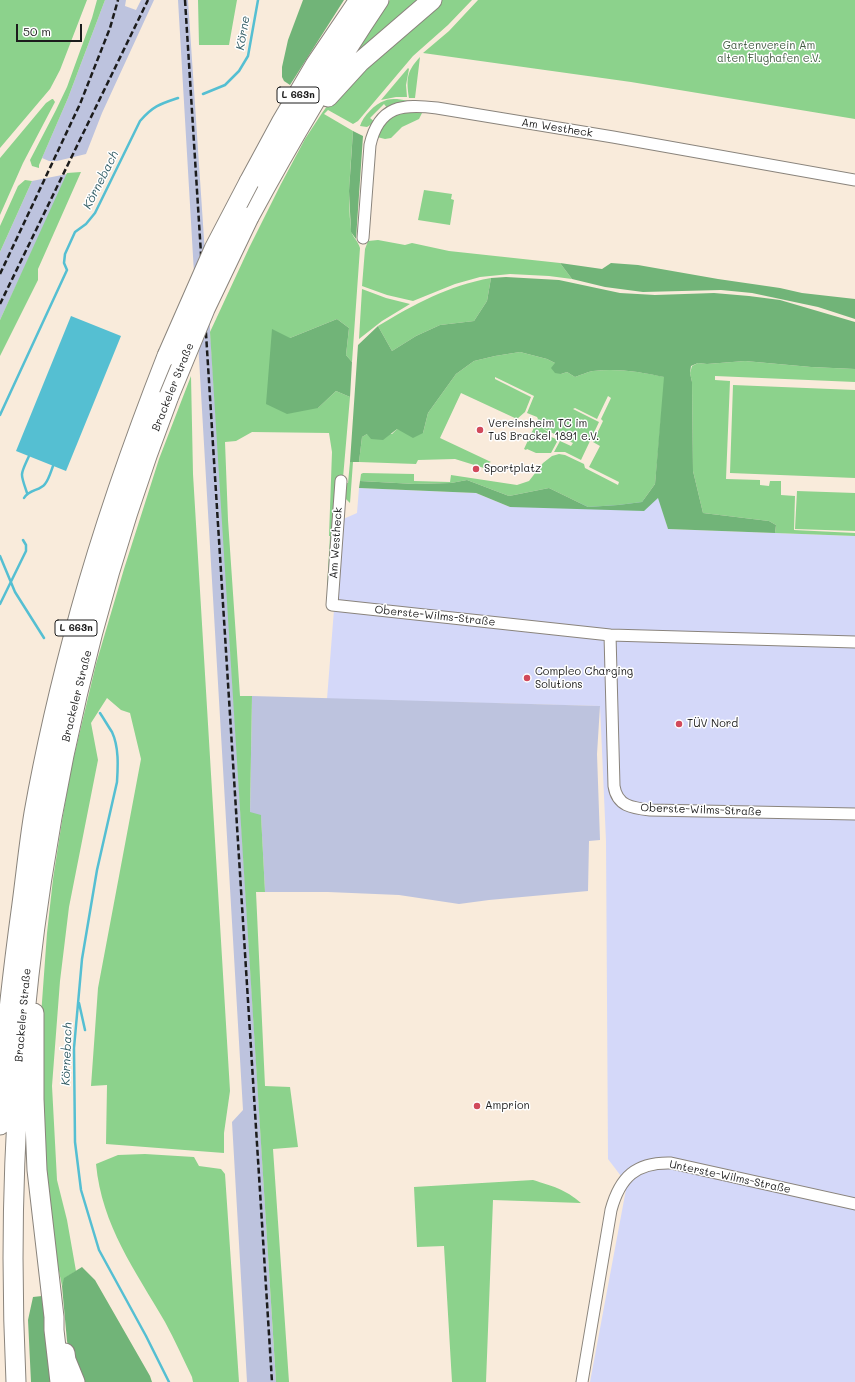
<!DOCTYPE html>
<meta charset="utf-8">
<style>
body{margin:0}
#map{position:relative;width:855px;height:1382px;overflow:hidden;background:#f9ebdb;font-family:Mali,sans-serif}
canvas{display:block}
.scale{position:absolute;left:16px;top:24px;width:66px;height:18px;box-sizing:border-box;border:2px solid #1c1c1c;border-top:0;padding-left:5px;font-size:12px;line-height:14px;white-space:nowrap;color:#1c1c1c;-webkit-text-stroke:3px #fff;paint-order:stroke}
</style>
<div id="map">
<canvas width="855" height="1382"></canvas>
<div class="scale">50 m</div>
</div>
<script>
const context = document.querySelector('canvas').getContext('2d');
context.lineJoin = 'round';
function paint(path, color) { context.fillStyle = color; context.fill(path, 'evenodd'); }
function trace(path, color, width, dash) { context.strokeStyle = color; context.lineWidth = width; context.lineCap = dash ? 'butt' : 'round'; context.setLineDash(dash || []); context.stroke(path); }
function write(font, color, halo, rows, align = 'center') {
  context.font = font + ' Mali,sans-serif'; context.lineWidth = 3; context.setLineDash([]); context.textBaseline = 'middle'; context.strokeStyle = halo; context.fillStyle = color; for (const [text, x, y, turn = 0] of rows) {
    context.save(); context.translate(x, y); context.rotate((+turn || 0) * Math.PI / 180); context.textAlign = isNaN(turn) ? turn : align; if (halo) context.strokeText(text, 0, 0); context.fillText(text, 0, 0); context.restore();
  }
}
paint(new Path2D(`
 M 359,488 L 476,493 L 510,507 L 659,498 L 668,529 L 855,536 L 855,1382 L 590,1382 L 627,1184 L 608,1159 L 606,841 L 600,706 L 327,699 L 341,520 L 357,513 Z`), '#d4d8f9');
paint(new Path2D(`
 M 105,0 L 126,0 L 125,6 L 136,10 L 141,0 L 154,0 L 102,113 L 86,154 L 57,161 L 49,161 L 42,158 L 68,98 Z
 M 178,0 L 188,0 L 219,463 L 276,1382 L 247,1382 L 232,1122 L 243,1110 Z
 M 67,174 L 62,187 L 0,320 L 0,252 L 32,181 Z
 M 252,696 L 600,706 L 597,754 L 600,840 L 589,841 L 588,891 L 489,900 L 459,904 L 399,895 L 328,892 L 265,892 L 261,816 L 250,813 Z`), '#bdc3de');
paint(new Path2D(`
 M 0,0 L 87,0 L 60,70 L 50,89 L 0,148 Z
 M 97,0 L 105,0 L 68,98 L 39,165 L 39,168 L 32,166 L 30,160 L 56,110 L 67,87 L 92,18 Z
 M 198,0 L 237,0 L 229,45 L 199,45 Z
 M 390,0 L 426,0 L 346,69 L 373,25 Z
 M 439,0 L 472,0 L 448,25 L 413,56 L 358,121 L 353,124 L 328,110 L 324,114 L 353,131 C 351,163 347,197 351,229 C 351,236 358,240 360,248 L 352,362 L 346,355 L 349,328 L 337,319 L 290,338 L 318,408 L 336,391 L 350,397 L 343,478 L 329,588 L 327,588 L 330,536 L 329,536 L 332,452 L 329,433 L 252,432 L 236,441 L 225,442 L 228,520 L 240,696 L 252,696 L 250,812 L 261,815 L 265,892 L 256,892 L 265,1086 L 290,1087 L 298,1147 L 273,1149 L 289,1382 L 276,1382 L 210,332 L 249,248 L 281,184 L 305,139 L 322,113 L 336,94 Z
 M 478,0 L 855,0 L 855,119 L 631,82 L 423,53 L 449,31 Z
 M 420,57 L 415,98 L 409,98 C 406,78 407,71 420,57 Z
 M 408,68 L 409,69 L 406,85 L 407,97 L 396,97 L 381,100 Z
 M 52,99 L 53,99 L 55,102 L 23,163 L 0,215 L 0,158 L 46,103 Z
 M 397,99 L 410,101 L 410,102 L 388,109 L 384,104 L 370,118 L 375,122 L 367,127 L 360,126 C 363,116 375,104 384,101 C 388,99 393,99 397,99 Z
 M 423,111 L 419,119 L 402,127 L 391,138 L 385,139 L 377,137 C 390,111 396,113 423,111 Z
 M 81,172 L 38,269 L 38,280 L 0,356 L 0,320 L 67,173 Z
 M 25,180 L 32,181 L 0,252 L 0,226 L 18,186 Z
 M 424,190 L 452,194 L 451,199 L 454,200 L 450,225 L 418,220 Z
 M 378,240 L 405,245 L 412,243 L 449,251 L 560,263 L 572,279 L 549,276 L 510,274 L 480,277 L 455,284 L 413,301 L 387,295 L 362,286 L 365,249 L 368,241 Z
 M 491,278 L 487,301 L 474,321 L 440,325 L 416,336 L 392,351 L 378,326 C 415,304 447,286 491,278 Z
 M 362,289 L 386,298 L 410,304 L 382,321 L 359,339 Z
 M 520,352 L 547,359 L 555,363 L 561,374 L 567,372 L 575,377 C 581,375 587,372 593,371 C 617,368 641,372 665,377 L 655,484 L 642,502 L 618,505 L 588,507 L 549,488 L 509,496 L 467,480 L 451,483 L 415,484 L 360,481 L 361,474 L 363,473 L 414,474 L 414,481 L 450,482 L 451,475 L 517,485 L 529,481 L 543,463 L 552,456 L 559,454 L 565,455 L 584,464 L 585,468 L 618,485 L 619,482 L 589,467 L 600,446 L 593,442 L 603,421 L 601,419 L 611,398 L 608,396 L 597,419 L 575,408 L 573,409 L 599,422 L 581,460 L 565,452 L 554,452 L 560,441 L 571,446 L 573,443 L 542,428 L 548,432 L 547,435 L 558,440 L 551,453 L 536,453 L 527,449 L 526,450 L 524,449 L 538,419 L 537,417 L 527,413 L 534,396 L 495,377 L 495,379 L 531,397 L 525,412 L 517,419 L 461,393 L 440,438 L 491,462 L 486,464 L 484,468 L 455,459 L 418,460 L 416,464 L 359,462 L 362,437 L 367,434 L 392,434 L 397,429 L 423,433 L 428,413 L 456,374 L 474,361 L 495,356 Z
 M 745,361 L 811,367 L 855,369 L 855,382 L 715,376 L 715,380 L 730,381 L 726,479 L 760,480 L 760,485 L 769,486 L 770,481 L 781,481 L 781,495 L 795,496 L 794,530 L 855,533 L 855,536 L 775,533 L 776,525 L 769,521 L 703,513 L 693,471 L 692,382 L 690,373 L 692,366 L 698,363 L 707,364 Z
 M 191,376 L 193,474 L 230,1091 L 224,1133 L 224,1153 L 106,1144 L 107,1085 L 91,1086 L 98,988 L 141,759 L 130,713 L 121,710 L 107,698 L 91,723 L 98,760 L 69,907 L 60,981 L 52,1086 L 57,1180 L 67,1220 L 76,1271 L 65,1278 L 62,1286 L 46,1207 L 38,1057 L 47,933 L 53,879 L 62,821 L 71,769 L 96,664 L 124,569 L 159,459 Z
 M 733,385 L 855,390 L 855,478 L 730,473 Z
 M 350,462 L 353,462 L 350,503 L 345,498 L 344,483 L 348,483 Z
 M 797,491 L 855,493 L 855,531 L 795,529 Z
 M 145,1154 L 194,1157 L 199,1166 L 221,1169 L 225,1174 L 239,1382 L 193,1382 L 192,1377 C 183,1359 175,1340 165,1322 C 135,1270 102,1226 96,1164 L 118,1155 Z
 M 533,1180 C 552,1186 565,1189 581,1203 L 493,1200 L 486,1382 L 452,1382 L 444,1246 L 417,1247 L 414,1187 Z`), '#8cd28c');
paint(new Path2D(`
 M 303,0 L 344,0 L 290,85 L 284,81 L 282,77 L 282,67 L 288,40 Z
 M 353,131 L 363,136 L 356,239 L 351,232 L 349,191 Z
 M 560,263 L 602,269 L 611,263 L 638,265 L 718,279 L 780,288 L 802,293 L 855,299 L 855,319 L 818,307 L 752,293 L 721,290 L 643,292 L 605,287 L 572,279 Z
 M 506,277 L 559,280 L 620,293 L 655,295 L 714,293 L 749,296 L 780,300 L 855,322 L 855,369 L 811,367 L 745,361 L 707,364 L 698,363 L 691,366 L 690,373 L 692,382 L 693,471 L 703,513 L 769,521 L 776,525 L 775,533 L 668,529 L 658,498 L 644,511 L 510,507 L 476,493 L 359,488 L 360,481 L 415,484 L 451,483 L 467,480 L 509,496 L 549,488 L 588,507 L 618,505 L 642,502 L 655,484 L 664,377 C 641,372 617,368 593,371 C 587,372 581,375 575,377 L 567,372 L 561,374 L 555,373 L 551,368 L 555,363 L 547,359 L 520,352 L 495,356 L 474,361 L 456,374 L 428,413 L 423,433 L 413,438 L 397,429 L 383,440 L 371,439 L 367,434 L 362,437 L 359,462 L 350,462 L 358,345 L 378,326 L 392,351 L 416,336 L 440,325 L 474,321 L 487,301 L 491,278 Z
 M 337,319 L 349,328 L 346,355 L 352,362 L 350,397 L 336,391 L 318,408 L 287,414 L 266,404 L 272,329 L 290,338 Z
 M 82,1267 L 95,1280 L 150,1376 L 152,1382 L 81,1382 L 71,1359 L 67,1341 L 62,1286 L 64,1278 Z
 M 42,1296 L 52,1382 L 31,1382 L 28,1320 L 33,1297 Z`), '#71b478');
paint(new Path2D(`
 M 71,316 L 121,336 L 66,471 L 16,451 Z`), '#55bfd2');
trace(new Path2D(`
 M 203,94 L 225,85 L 239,71 L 248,56 L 258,0
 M 0,415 L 67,270 L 64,263 L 65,254 L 75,232 L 86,224 L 95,213 L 140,121 C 153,106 160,104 178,98
 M 27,493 C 20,472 20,476 29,456
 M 24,498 C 29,489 40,491 45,484 C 49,479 51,471 53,466
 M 0,556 L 15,592 L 44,638
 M 0,604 L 26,551 L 26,545 L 23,540
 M 100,713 C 104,719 108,726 112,732 C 119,747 118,766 117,782 L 97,870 L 82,959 L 74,1048 L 75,1142 L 81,1190 L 99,1250 L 146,1336 L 169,1382
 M 79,1003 L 85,1030`), '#55bfd2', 2.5);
const street = new Path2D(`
 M 363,238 L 370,145 C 379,105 403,104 437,108 L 613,137 L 855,180
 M 341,481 L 332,605 L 610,635
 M 855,642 L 610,635 L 614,786 C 617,806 632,808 650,810 L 855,814
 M 582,1382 L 611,1210 C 620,1177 636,1162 671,1163 L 855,1204`);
const highway = new Path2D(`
 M 328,97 L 360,62 L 432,0
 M 249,182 L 282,121 L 315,65 L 359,0
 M 249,217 C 289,143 332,70 379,0
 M 34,1013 L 34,1099 L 37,1170 L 54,1317 L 54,1330 L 60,1382
 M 0,1125 C 3,1051 12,977 22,904 C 26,874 29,843 34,813 C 46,745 62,678 80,612 C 104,525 134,440 167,356
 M 65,1353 L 66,1360 L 75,1382
 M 16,1382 C 0,1048 49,708 169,396`);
trace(street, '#8a847c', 13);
trace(highway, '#8a847c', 21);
trace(street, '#fff', 11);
trace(highway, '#fff', 19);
trace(new Path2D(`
 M 185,0 L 272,1382
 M 0,274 L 80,104 L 110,28 L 118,0
 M 0,304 L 148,0`), '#1c1c1c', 2.5, [6, 3]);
const highwayBridge = new Path2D(`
 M 167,356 L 214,249 L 249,182
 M 169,396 L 205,309 L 249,217`);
trace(highwayBridge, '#8a847c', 21, []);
trace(highwayBridge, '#fff', 19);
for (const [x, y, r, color] of [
 [480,430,4,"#d1495b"],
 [476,469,4,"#d1495b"],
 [527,678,4,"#d1495b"],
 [679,724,4,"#d1495b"],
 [477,1106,4,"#d1495b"]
]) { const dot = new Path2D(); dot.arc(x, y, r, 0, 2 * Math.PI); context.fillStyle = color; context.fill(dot); trace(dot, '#fff', 1.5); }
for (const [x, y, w] of [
 [298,95,42],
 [76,628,42]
]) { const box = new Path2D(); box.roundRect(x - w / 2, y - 8, w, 16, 3); context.fillStyle = '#fff'; context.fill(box); trace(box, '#1c1c1c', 1); }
write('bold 10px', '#1c1c1c', null, [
 ["L 663n",298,95],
 ["L 663n",76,628]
]);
write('11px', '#435c43', '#fff', [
 ["Gartenverein Am",769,46],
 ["alten Flughafen e.V.",769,59]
]);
write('11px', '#1c1c1c', '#fff', [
 ["Am Westheck",557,128,9],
 ["Brackeler Straße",173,387,-68],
 ["Am Westheck",336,543,-86],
 ["Oberste-Wilms-Straße",435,616,6],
 ["Brackeler Straße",77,696,-76],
 ["Oberste-Wilms-Straße",701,810,2],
 ["Brackeler Straße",23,1015,-85],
 ["Unterste-Wilms-Straße",730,1177,12]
]);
write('11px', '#1c1c1c', '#fff', [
 ["Vereinsheim TC im",488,424],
 ["TuS Brackel 1891 e.V.",488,437],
 ["Sportplatz",484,469],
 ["Compleo Charging",535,672],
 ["Solutions",535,685],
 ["TÜV Nord",687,724],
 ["Amprion",485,1106]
], 'left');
write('italic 12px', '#335d65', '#fff', [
 ["Körne",243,33,-80],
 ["Körnebach",101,180,-63],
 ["Körnebach",67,1054,-88]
]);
</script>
